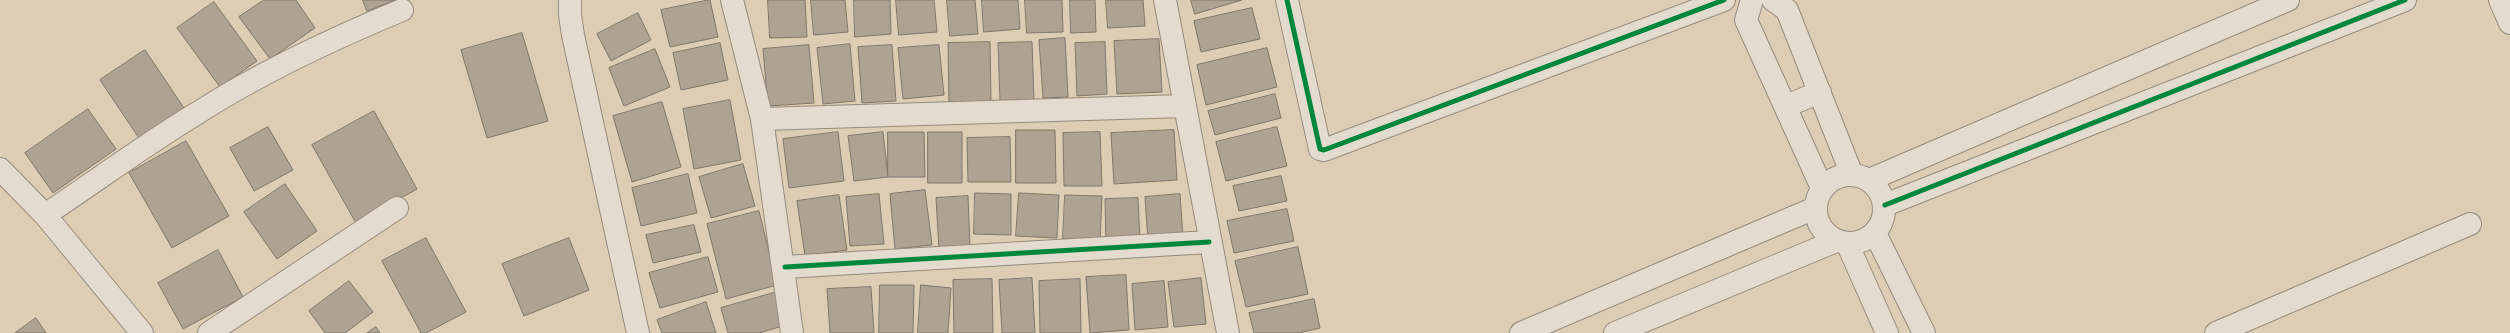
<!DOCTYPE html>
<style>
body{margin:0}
canvas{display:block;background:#dccdb4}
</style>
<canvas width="2510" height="333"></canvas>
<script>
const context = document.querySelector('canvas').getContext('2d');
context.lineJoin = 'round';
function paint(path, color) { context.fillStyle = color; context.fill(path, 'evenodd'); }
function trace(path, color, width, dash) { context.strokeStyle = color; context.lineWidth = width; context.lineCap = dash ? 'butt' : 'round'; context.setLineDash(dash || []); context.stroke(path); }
const building = new Path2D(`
 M 264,0 L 296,0 L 315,28 L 270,59 L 239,17 Z
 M 363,0 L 396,0 L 367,11 Z
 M 710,0 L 718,37 L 670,47 L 661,10 Z
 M 768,0 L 805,0 L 807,37 L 770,38 Z
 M 811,0 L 845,0 L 848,32 L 814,35 Z
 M 854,0 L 890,0 L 891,34 L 855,37 Z
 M 896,0 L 934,0 L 937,32 L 899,35 Z
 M 947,0 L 975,0 L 978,34 L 950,36 Z
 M 982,0 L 1018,0 L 1020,29 L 984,32 Z
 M 1025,0 L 1062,0 L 1063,32 L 1027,33 Z
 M 1070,0 L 1095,0 L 1096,32 L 1071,33 Z
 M 1106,0 L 1143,0 L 1145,26 L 1108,28 Z
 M 1191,0 L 1242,0 L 1195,14 Z
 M 214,2 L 257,61 L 220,87 L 177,28 Z
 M 1252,8 L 1260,39 L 1201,52 L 1194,21 Z
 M 638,13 L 651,40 L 611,61 L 597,34 Z
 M 522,33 L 548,121 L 487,138 L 461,50 Z
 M 1065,38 L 1068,97 L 1043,98 L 1039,40 Z
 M 1159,39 L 1162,92 L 1117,94 L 1114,41 Z
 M 990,42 L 991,102 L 949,102 L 948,43 Z
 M 1032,42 L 1034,100 L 1000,101 L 998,43 Z
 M 1105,42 L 1107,94 L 1077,96 L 1075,43 Z
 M 720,43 L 728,80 L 681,90 L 673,53 Z
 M 850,44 L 855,101 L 823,104 L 817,48 Z
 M 809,45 L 814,103 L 768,106 L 763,49 Z
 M 892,45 L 896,101 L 862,103 L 858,47 Z
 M 939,45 L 944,95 L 903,99 L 898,48 Z
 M 1267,48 L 1277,87 L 1206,105 L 1197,65 Z
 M 655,49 L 670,87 L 624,106 L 609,68 Z
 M 145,50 L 184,108 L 139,138 L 100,80 Z
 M 1275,94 L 1281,118 L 1215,135 L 1208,111 Z
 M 730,100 L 741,160 L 694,169 L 683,109 Z
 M 662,102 L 681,167 L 632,182 L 613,116 Z
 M 88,109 L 116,149 L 53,193 L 25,153 Z
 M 374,111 L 417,189 L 356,223 L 312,145 Z
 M 268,127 L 293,170 L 254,191 L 230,148 Z
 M 1277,127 L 1287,166 L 1226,181 L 1216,142 Z
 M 1016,130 L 1055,130 L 1056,183 L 1016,183 Z
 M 1174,130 L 1177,180 L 1114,184 L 1111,133 Z
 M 838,132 L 844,181 L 789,188 L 783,139 Z
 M 883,132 L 888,177 L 854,181 L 848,136 Z
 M 888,132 L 924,132 L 925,177 L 888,177 Z
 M 928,132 L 962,132 L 962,183 L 928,183 Z
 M 1100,132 L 1102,186 L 1064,186 L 1063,133 Z
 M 1010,137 L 1011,182 L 968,182 L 967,138 Z
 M 186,141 L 229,216 L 172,248 L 129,173 Z
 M 743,164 L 755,206 L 711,218 L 699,177 Z
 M 688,174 L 697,213 L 641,226 L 632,188 Z
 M 1281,176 L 1287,201 L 1239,211 L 1233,186 Z
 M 285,184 L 317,231 L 277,259 L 244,212 Z
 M 925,190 L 932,245 L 895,249 L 890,194 Z
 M 975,193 L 1011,194 L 1011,235 L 974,234 Z
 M 1019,193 L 1059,195 L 1057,238 L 1016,236 Z
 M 879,194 L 884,244 L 850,246 L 846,197 Z
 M 1180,194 L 1183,238 L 1148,241 L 1145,197 Z
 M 839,195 L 847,250 L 805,256 L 797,201 Z
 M 1065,195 L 1102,196 L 1100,240 L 1063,239 Z
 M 968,196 L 970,248 L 939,250 L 936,198 Z
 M 1138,198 L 1140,240 L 1106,242 L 1105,199 Z
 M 1287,209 L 1294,241 L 1234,253 L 1227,221 Z
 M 759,211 L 777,285 L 726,299 L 707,224 Z
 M 694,225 L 701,252 L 653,263 L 646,235 Z
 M 426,238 L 466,312 L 426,333 L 421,333 L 382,261 Z
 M 569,238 L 589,290 L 524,316 L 502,264 Z
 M 1298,247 L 1308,294 L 1246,307 L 1235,261 Z
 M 218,250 L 243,297 L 183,329 L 158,283 Z
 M 708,257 L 718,292 L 660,308 L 649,273 Z
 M 1126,275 L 1129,330 L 1090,333 L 1086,277 Z
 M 1032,278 L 1035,333 L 1002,333 L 999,280 Z
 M 1201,278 L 1206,324 L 1174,327 L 1168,282 Z
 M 992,279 L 993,333 L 954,333 L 953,280 Z
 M 1080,279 L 1081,333 L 1040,333 L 1039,281 Z
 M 349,281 L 373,312 L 345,333 L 325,333 L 309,311 Z
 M 1164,281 L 1168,327 L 1135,330 L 1132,284 Z
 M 880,285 L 914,285 L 913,333 L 879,333 Z
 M 921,285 L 951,288 L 948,333 L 918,333 Z
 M 871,287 L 874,333 L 830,333 L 827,289 Z
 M 777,292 L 786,325 L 759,333 L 728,333 L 721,308 Z
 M 1314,299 L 1320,328 L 1299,333 L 1254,333 L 1249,313 Z
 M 706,302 L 716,333 L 662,333 L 657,320 Z
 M 36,318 L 46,333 L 15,333 Z
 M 376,327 L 380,333 L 367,333 Z`);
paint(building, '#aea392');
trace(building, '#80776a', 1);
const minor = new Path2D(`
 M 570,0 L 570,15 L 573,35 L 638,333
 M 732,0 L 762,119 L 792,333
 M 1165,0 L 1228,333
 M 1287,0 L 1320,149 L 1324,150 L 1724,0
 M 1752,0 L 1746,20 L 1822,188
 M 1773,0 L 1787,10 L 1852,175
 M 2500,0 L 2510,23
 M 1786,106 L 1820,92
 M 762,119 L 1184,106
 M 0,169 L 45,215 L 142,333
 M1816 209a34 34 0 1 1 68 0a34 34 0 1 1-68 0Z
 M 1869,180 L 2288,0
 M 1885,205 L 2405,0
 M 45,215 C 96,181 146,144 199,112 C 263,71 332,39 402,10
 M 1875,233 L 1924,333
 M 1847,243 L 1887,333
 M 785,267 L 1209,242
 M 209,333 L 397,208
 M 1521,333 L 1815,208
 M 1615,333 L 1836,241
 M 2216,333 L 2470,224`);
trace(minor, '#968c7d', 24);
trace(minor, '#e3dbce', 22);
trace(new Path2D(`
 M 1287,0 L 1320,149 L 1324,150 L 1724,0
 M 1885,205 L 2405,0
 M 785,267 L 1209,242`), '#00873e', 5);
</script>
